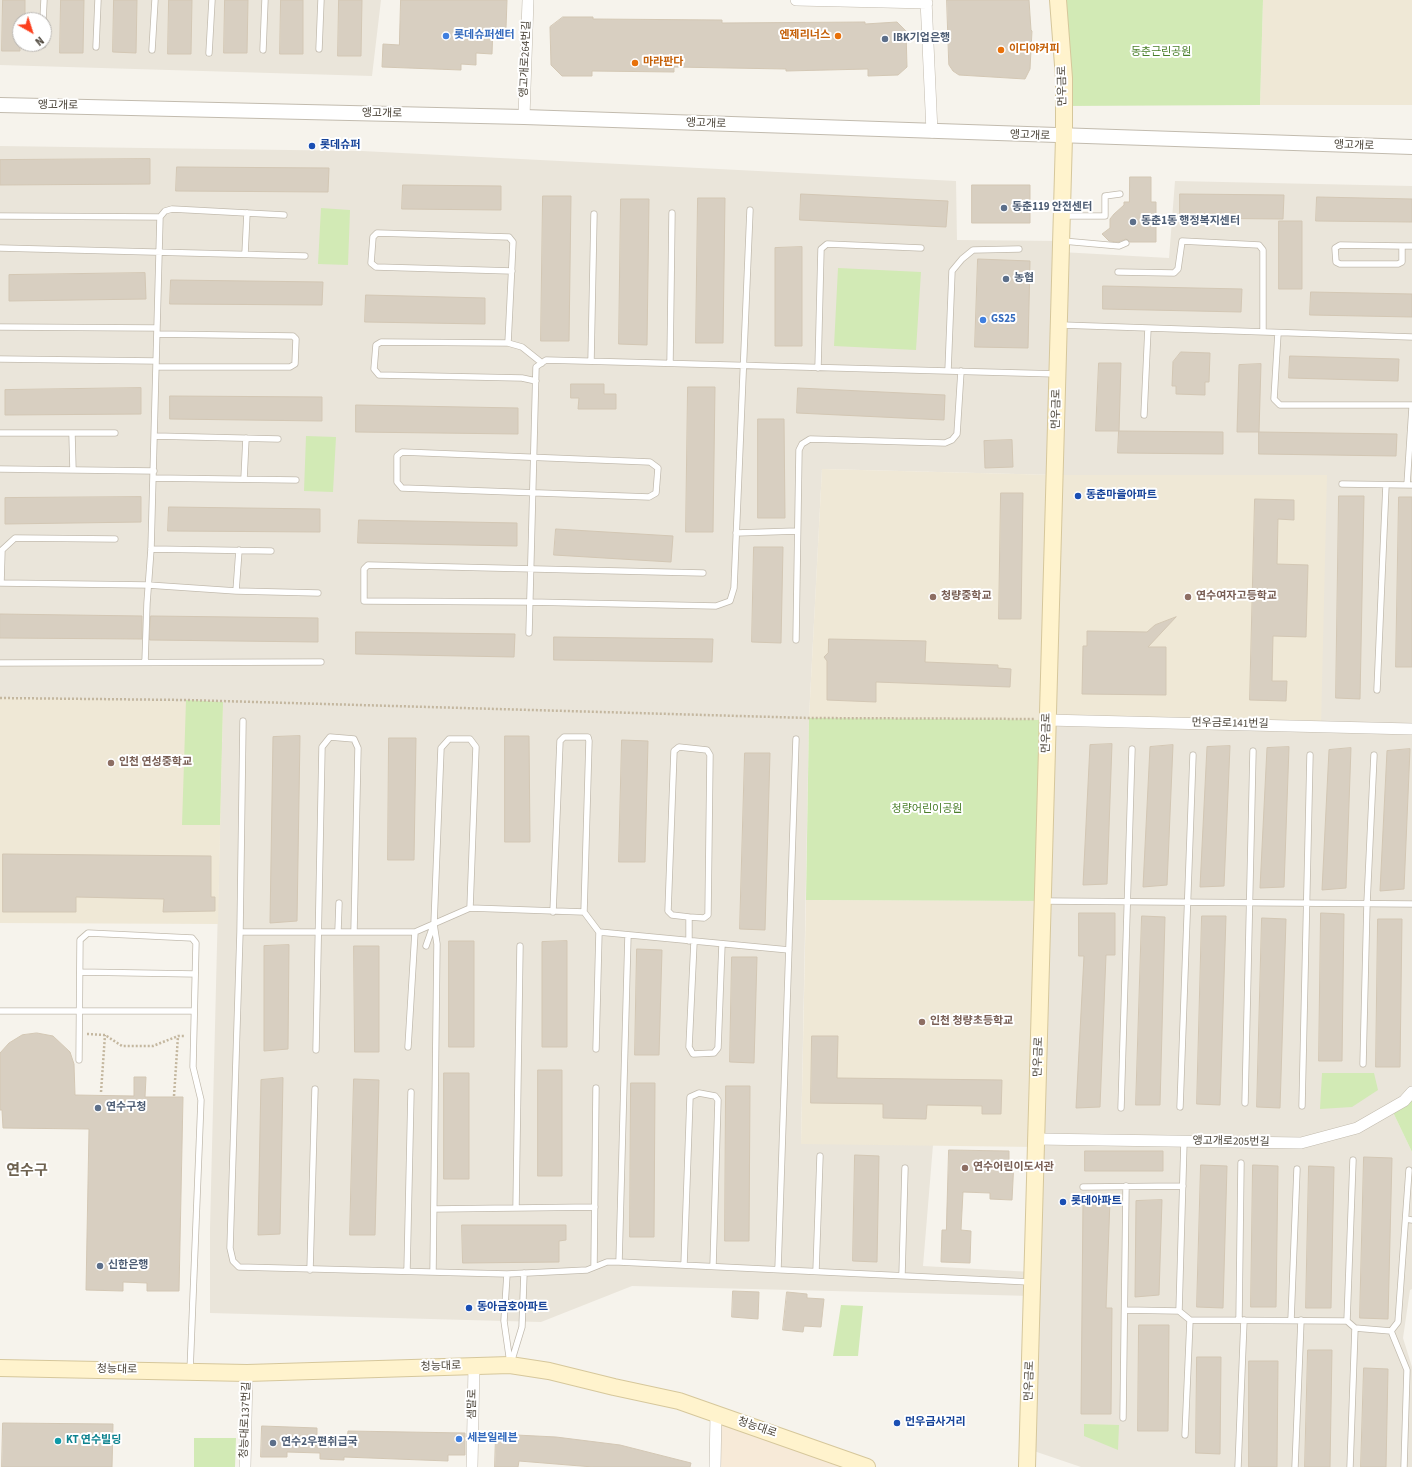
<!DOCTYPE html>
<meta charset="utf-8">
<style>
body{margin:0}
#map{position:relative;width:1412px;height:1467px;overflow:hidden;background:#f6f3ec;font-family:"Source Sans 3",sans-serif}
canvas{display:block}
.north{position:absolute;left:12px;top:12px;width:40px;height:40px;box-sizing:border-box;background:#fff;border:1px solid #b7b4b0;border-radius:50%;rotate:141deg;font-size:11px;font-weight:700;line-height:16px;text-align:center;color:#4b4439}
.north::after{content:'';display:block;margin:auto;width:14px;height:18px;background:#fc3f1d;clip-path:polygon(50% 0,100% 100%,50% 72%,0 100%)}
</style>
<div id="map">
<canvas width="1412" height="1467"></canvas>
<div class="north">N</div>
</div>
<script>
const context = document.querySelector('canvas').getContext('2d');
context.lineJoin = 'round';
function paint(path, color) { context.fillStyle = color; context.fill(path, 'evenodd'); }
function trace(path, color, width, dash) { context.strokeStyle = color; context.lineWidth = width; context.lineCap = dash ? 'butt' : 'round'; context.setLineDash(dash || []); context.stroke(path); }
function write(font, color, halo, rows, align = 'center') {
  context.font = font + ' "Source Sans 3","Noto Sans KR",sans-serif'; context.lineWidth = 4; context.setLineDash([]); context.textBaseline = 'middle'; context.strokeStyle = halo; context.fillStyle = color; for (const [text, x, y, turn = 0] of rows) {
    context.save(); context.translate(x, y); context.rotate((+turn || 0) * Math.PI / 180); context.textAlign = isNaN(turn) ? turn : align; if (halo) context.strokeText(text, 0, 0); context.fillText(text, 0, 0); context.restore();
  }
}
paint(new Path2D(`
 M 0,0 L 381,0 L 372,76 L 0,65 ZM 20,20 L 44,20 L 44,44 L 20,44 Z
 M 0,146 L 362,151 L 956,181 L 957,240 L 1061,241 L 1061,252 L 1169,258 L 1175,181 L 1412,186 L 1412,1092 L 1391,1108 L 1412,1152 L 1412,1289 L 1410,1290 L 1403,1338 L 1412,1367 L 1412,1467 L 1081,1467 L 1028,1449 L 1032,1296 L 632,1286 L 541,1322 L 210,1313 L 210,1228 L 223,703 L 0,698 ZM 822,469 L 1054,475 L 1032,1272 L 923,1266 L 933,1145 L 801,1143 L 809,718 Z`), '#eae5da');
paint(new Path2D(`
 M 716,1414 L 868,1467 L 715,1467 Z`), '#f7ead8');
paint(new Path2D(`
 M 1263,0 L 1412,0 L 1412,105 L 1260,105 Z
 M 822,469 L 1055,475 L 1327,475 L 1321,727 L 809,718 Z
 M 0,698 L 223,702 L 218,924 L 0,923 Z
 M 806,900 L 1043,901 L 1036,1147 L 801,1144 Z`), '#efe8d6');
paint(new Path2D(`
 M 1058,0 L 1263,0 L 1260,105 L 1064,106 Z
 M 321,208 L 350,210 L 348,265 L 318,264 Z
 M 838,268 L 921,272 L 916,350 L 834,346 Z
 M 306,436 L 336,437 L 333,492 L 304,491 Z
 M 186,700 L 223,702 L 220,825 L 182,825 Z
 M 809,718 L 1047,720 L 1043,901 L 806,900 Z
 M 1322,1073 L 1374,1073 L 1378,1090 L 1352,1107 L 1320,1109 Z
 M 1412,1092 L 1412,1152 L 1391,1108 Z
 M 841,1305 L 863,1306 L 858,1356 L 833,1356 Z
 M 1084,1424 L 1119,1425 L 1118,1450 L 1084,1436 Z
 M 194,1438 L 236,1438 L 235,1467 L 194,1467 Z`), '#d2eab5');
const building = new Path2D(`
 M 3,0 L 25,0 L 25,20 L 20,20 L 20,51 L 2,51 Z
 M 61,0 L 84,0 L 83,53 L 60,53 Z
 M 114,0 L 137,0 L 136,53 L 113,52 Z
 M 169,0 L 192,0 L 191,54 L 168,54 Z
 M 225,0 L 248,0 L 247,53 L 224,53 Z
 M 281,0 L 303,0 L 303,54 L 280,54 Z
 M 339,0 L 362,0 L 361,56 L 338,56 Z
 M 401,0 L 507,0 L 506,28 L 493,27 L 492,54 L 476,53 L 476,65 L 461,64 L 461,70 L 382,67 L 383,44 L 399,45 Z
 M 947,0 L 1029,0 L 1031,30 L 1032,31 L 1030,69 L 1025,79 L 959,75 L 953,71 L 949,65 Z
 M 563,17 L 593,17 L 593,19 L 722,20 L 722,23 L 865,22 L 865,24 L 897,22 L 906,31 L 907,67 L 898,75 L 868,76 L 868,69 L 786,71 L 786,69 L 674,67 L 674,72 L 592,71 L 592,76 L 562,76 L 551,65 L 550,27 Z
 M 150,159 L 150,184 L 0,185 L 0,160 Z
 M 177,167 L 329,168 L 328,192 L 176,191 Z
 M 1130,177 L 1151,177 L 1151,202 L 1156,202 L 1156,242 L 1130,242 L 1126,239 L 1118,242 L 1109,241 L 1102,234 L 1110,228 L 1110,219 L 1114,214 L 1124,205 L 1124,202 L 1129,202 Z
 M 403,185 L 501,186 L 501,210 L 402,209 Z
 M 972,185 L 1030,185 L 1030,223 L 972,223 Z
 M 801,194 L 948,201 L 946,227 L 800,220 Z
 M 1180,194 L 1284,195 L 1283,219 L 1180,218 Z
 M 543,196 L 571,196 L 569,341 L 541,341 Z
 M 1317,197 L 1412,199 L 1412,222 L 1316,221 Z
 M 698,198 L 725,198 L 723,343 L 696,343 Z
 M 621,199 L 649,199 L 647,345 L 619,344 Z
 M 1279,221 L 1302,221 L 1302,289 L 1279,289 Z
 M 802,247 L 802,346 L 775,346 L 775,248 Z
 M 978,259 L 1030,261 L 1028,348 L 975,347 Z
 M 145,273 L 146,299 L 9,301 L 9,275 Z
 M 171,280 L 323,282 L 322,305 L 170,304 Z
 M 1103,286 L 1242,289 L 1241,312 L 1103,309 Z
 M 1311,292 L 1412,294 L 1412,317 L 1310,315 Z
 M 366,295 L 485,298 L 485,324 L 365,322 Z
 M 1181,352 L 1210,353 L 1209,382 L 1205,382 L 1205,395 L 1176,394 L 1176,386 L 1172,386 L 1173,362 Z
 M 1290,356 L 1399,359 L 1398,381 L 1289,378 Z
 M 1099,363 L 1121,363 L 1119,431 L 1096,431 Z
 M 1261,364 L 1259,432 L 1237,432 L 1239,365 Z
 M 571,384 L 604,384 L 604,394 L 616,394 L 616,409 L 578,409 L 579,398 L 571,398 Z
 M 688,387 L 715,387 L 713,532 L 686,532 Z
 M 141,388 L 141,414 L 5,415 L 5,390 Z
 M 798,388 L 945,395 L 944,420 L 797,413 Z
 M 170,396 L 322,397 L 322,421 L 170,419 Z
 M 356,405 L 518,408 L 518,434 L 356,432 Z
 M 758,419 L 784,419 L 785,518 L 758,518 Z
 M 1119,431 L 1223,432 L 1223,454 L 1118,453 Z
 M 1259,432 L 1397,434 L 1396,456 L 1259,454 Z
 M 1012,440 L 1013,467 L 985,468 L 984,441 Z
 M 1001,493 L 1023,493 L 1021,619 L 999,619 Z
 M 1339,496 L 1364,496 L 1360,699 L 1336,698 Z
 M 141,497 L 141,522 L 5,524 L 5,498 Z
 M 1399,497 L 1412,497 L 1412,667 L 1396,667 Z
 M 1255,499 L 1294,500 L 1294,520 L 1278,519 L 1277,564 L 1308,565 L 1306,637 L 1273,636 L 1272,681 L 1287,681 L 1286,701 L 1250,700 Z
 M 169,507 L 320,509 L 320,532 L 168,531 Z
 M 359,520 L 517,523 L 517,546 L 358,543 Z
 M 556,529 L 673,536 L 671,562 L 554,555 Z
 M 754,547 L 783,547 L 781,643 L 752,642 Z
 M 0,614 L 142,616 L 142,639 L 0,638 Z
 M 151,616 L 318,618 L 318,642 L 150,640 Z
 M 1176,617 L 1148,647 L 1166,647 L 1166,695 L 1082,694 L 1083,646 L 1087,646 L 1087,631 L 1147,632 L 1155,625 Z
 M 356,632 L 515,634 L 514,657 L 356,654 Z
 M 554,637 L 713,639 L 712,662 L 554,660 Z
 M 829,639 L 926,641 L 925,662 L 998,665 L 998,668 L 1011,669 L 1010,687 L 876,682 L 876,702 L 827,700 L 827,661 L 824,657 L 828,653 Z
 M 300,736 L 297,921 L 270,923 L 273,737 Z
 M 505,736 L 529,736 L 530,842 L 505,842 Z
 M 389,738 L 416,738 L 414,860 L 388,860 Z
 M 622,740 L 648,741 L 645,862 L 619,862 Z
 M 1112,744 L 1107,884 L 1083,885 L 1090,745 Z
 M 1173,745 L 1167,885 L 1143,887 L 1150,747 Z
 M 1230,746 L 1224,886 L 1200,887 L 1207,747 Z
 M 1289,747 L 1284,887 L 1260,888 L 1267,748 Z
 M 1351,748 L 1346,888 L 1322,890 L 1329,750 Z
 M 1410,749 L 1404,889 L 1380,891 L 1387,751 Z
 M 745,753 L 770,753 L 765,930 L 740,929 Z
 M 3,854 L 211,856 L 211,897 L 215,897 L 215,911 L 163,912 L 164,899 L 76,897 L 76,912 L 3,912 Z
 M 1079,913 L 1115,913 L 1115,955 L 1106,955 L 1100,1107 L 1076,1108 L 1084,956 L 1079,956 Z
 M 1321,913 L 1344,914 L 1342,1061 L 1319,1061 Z
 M 1142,916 L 1165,917 L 1160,1105 L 1136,1105 Z
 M 1202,916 L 1226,916 L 1220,1105 L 1197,1104 Z
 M 1262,918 L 1286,919 L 1280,1108 L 1257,1107 Z
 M 1378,919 L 1402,919 L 1400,1067 L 1376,1067 Z
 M 449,941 L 474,941 L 474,1047 L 449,1047 Z
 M 567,941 L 567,1047 L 542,1047 L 542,942 Z
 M 289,945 L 288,1049 L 264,1051 L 264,946 Z
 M 354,946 L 379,946 L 379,1052 L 355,1052 Z
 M 637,949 L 662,950 L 659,1055 L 635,1055 Z
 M 732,957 L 757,957 L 754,1063 L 730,1062 Z
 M 37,1033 L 53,1036 L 70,1052 L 74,1064 L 75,1095 L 134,1096 L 134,1077 L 146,1077 L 145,1097 L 183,1097 L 179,1291 L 147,1291 L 147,1283 L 123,1282 L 123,1291 L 86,1290 L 89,1129 L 3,1128 L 2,1110 L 0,1110 L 0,1053 L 9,1043 L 22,1035 Z
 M 812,1036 L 838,1036 L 837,1078 L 1002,1080 L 1001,1114 L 982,1114 L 982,1106 L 927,1105 L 926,1119 L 883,1118 L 883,1104 L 811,1103 Z
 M 538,1070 L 562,1070 L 562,1176 L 538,1176 Z
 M 444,1073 L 469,1073 L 469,1179 L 444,1179 Z
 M 283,1078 L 280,1234 L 258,1235 L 261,1080 Z
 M 354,1079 L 379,1080 L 375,1235 L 350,1235 Z
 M 631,1083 L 655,1083 L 654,1237 L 630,1237 Z
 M 726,1086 L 750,1086 L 749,1241 L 725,1241 Z
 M 949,1150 L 1009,1151 L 1009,1160 L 1014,1161 L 1012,1200 L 990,1199 L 990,1193 L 963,1192 L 961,1230 L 971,1231 L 970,1263 L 941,1262 L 942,1230 L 946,1230 Z
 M 1085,1151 L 1163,1151 L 1163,1171 L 1085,1171 Z
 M 855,1155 L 879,1156 L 877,1262 L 853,1261 Z
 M 1364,1157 L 1392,1158 L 1388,1319 L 1360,1318 Z
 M 1201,1165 L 1227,1166 L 1223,1308 L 1197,1307 Z
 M 1253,1165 L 1278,1166 L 1276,1307 L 1251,1307 Z
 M 1309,1166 L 1334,1167 L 1331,1308 L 1306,1308 Z
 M 1110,1200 L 1106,1308 L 1112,1308 L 1111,1414 L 1081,1414 L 1083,1201 Z
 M 1162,1200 L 1159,1295 L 1135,1297 L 1136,1201 Z
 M 462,1225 L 566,1225 L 566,1240 L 559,1241 L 559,1262 L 463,1263 Z
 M 733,1291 L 759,1292 L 758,1319 L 732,1317 Z
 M 787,1292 L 807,1294 L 807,1298 L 824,1299 L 821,1327 L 804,1326 L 803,1332 L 783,1330 Z
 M 1139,1325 L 1169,1325 L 1168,1431 L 1138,1431 Z
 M 1308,1350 L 1332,1350 L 1330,1467 L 1305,1467 Z
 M 1197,1357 L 1221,1357 L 1220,1454 L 1196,1453 Z
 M 1249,1361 L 1278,1361 L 1277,1467 L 1249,1467 Z
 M 1364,1368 L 1388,1369 L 1386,1467 L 1361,1467 Z
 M 3,1423 L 113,1424 L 112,1467 L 2,1467 Z
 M 262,1426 L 317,1428 L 317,1440 L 347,1440 L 348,1431 L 465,1433 L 465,1455 L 448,1455 L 448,1461 L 344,1457 L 344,1460 L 320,1459 L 320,1453 L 287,1452 L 287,1457 L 261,1457 Z
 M 496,1434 L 556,1437 L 620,1445 L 691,1463 L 690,1467 L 593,1467 L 519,1461 L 518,1467 L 495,1467 Z`);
paint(building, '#d8cfc1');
trace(building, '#d3c7b4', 1);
const service = new Path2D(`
 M 43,20 L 44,0
 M 43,45 L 43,44
 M 96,47 L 98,0
 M 319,49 L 321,0
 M 152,50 L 155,0
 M 263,50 L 265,0
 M 209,53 L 212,0
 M 0,216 L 160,217
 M 1064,216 L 1105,216 L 1105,196 L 1120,194
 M 1063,241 L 1119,246 L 1126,243
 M 1402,246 L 1402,262 L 1398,264 L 1340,264 L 1336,262 L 1335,248 L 1340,245 L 1402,246 L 1412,246
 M 0,248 L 305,256
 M 245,254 L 247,213
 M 1118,272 L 1174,273 L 1178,269 L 1182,241 L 1259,245 L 1263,250 L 1263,332
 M 1061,325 L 1412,337
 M 0,327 L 157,328
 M 1278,333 L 1274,399 L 1280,405 L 1412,405
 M 508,343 L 513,242 L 509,237 L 377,233 L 373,237 L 371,263 L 376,267 L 512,271
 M 0,359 L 156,361
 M 591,361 L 594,214
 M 670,363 L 672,213
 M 156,367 L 290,367 L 295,364 L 296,339 L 293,336 L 157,334
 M 818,368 L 821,249 L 827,244 L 921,248
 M 948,371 L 952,271 L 962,259 L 973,250 L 1019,249
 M 536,381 L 522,378 L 379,375 L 374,369 L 376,345 L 381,342 L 508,343 L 522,347 L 542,363
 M 1144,415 L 1148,328
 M 0,433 L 115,433
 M 72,434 L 73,470
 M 155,436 L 278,439
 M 402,452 L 650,462 L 658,468 L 656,493 L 649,497 L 402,488 L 397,482 L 397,456 Z
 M 0,469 L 154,471
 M 153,478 L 296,480
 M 244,479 L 246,438
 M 1342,484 L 1412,485
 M 1407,485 L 1412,408
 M 736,533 L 797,531
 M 151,549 L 271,551
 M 703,573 L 368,565 L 364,569 L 364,601 L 530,602 L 716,606 L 730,601 L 734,588 L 750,210
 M 0,583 L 148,585 L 236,591 L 318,593
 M 1,583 L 2,550 L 15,538 L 115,539
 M 236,591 L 239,550
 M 529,633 L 536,367 L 546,360 L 1057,374
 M 796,640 L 799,450 L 802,444 L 810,439 L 945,443 L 952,440 L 957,434 L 961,371
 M 145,662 L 147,603 L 151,549 L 160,217 L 165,211 L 172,209 L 284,215
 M 0,663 L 321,662
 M 1377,690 L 1386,485
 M 243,721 L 240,932 L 230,1248 L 233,1261 L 239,1267 L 507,1274 L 587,1270 L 607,1262 L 619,1262 L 1030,1282
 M 1043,901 L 1412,904
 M 553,912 L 560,741 L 564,737 L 588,737 L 589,741 L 584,912
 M 689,917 L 672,915 L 668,911 L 674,751 L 679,747 L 707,750 L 710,755 L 708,915 L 704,918 L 689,917 L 689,941
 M 338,931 L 339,903
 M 240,932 L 415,932 L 470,908 L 584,912 L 599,932 L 789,950
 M 694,942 L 689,1047 L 693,1054 L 714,1053 L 718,1048 L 722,944
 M 426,946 L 433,926
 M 80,972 L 195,974
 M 0,1011 L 194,1011
 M 408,1047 L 415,932
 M 596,1049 L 599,932
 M 316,1050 L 322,747 L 330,737 L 354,739 L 358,748 L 354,931
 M 79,1060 L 80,940 L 88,933 L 192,938 L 196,943 L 193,1067 L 201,1100 L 190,1371
 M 1363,1064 L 1367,903 L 1374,755
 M 1245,1103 L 1253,751
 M 1302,1106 L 1310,755
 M 1180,1107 L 1193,755
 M 1121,1108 L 1132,749
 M 1083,1187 L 1183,1186
 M 516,1208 L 520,946
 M 434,1209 L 595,1207
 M 1406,1219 L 1412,1220
 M 619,1262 L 628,935
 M 684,1265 L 690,1097 L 699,1093 L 715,1096 L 718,1100 L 713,1266
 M 594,1267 L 596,1088
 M 778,1269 L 796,739
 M 310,1270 L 315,1089
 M 407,1271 L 411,1092
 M 816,1271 L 820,1156
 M 433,1272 L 437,944 L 434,924 L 441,748 L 449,739 L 470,739 L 476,747 L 470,908
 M 507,1274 L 504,1321 L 510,1363
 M 902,1275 L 905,1168
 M 1125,1310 L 1179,1311 L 1190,1320 L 1347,1321 L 1355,1328 L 1391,1331 L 1398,1322 L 1409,1170
 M 1179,1311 L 1184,1141
 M 1239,1320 L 1241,1163
 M 1291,1320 L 1297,1169
 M 1347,1321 L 1353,1160
 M 1391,1331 L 1407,1370 L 1404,1467
 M 511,1363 L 522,1327 L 524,1273
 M 1123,1418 L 1126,1186
 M 1185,1435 L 1190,1320
 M 1238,1467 L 1244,1320
 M 1295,1467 L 1301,1320
 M 1350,1467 L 1355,1328`);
const minor = new Path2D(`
 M 796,0 L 927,3
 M 926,0 L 932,132
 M 524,117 L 528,0
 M 1047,720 L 1412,729
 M 1036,1139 L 1301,1143 L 1357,1128 L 1404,1101 L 1412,1092
 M 245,1467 L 247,1373
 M 472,1467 L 474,1366
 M 715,1467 L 716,1414`);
const tertiary = new Path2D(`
 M 0,105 L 524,117 L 1412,147`);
const secondary = new Path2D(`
 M 0,1368 L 247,1373 L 510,1365 L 549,1371 L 614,1387 L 679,1401 L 867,1467
 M 1027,1467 L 1064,137 L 1064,78 L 1058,0`);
trace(service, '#c2bbae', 7);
trace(minor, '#c2bbae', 12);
trace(tertiary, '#c2bbae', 16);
trace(secondary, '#d6c79b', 18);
trace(new Path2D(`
 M 0,698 L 186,700 L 809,718 L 1035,719
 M 87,1034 L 105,1035 L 122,1046 L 153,1046 L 178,1036 L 185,1036
 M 101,1092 L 105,1035
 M 174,1096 L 178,1036`), '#c4b79f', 2.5, [2, 2]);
trace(service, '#fff', 5.5);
trace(minor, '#fff', 11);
trace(tertiary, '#fff', 14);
trace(secondary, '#fff3cd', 16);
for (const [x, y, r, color] of [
 [446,36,4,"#3f7fe0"],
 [838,36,4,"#e8710a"],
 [885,39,4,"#5c6f8a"],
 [1001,50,4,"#e8710a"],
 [635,63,4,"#e8710a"],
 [312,146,4,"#1a4fb4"],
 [1004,208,4,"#5c6f8a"],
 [1133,222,4,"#5c6f8a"],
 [1006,279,4,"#5c6f8a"],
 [983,320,4,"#3f7fe0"],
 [1078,496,4,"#1a4fb4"],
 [933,597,4,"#8d6e63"],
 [1188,597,4,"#8d6e63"],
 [111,763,4,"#8d6e63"],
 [922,1022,4,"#8d6e63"],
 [98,1108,4,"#5c6f8a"],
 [965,1168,4,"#8d6e63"],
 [1063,1202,4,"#1a4fb4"],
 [100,1266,4,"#5c6f8a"],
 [469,1308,4,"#1a4fb4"],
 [897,1423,4,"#1a4fb4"],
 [459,1439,4,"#3f7fe0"],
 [58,1441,4,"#0f9aa8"],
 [273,1443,4,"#5c6f8a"]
]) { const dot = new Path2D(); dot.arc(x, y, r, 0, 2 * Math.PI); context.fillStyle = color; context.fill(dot); trace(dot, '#fff', 1.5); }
write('bold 11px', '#366cbe', '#fff', [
 ["롯데슈퍼센터",454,36],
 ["GS25",991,320],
 ["세븐일레븐",467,1439]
], 'left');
write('bold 11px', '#c56008', '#fff', [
 ["엔제리너스",830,36,"right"],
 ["이디야커피",1009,50],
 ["마라판다",643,63]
], 'left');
write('bold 11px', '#4e5e75', '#fff', [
 ["IBK기업은행",893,39],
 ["동춘119 안전센터",1012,208],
 ["동춘1동 행정복지센터",1141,222],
 ["농협",1014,279],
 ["연수구청",106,1108],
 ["신한은행",108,1266],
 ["연수2우편취급국",281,1443]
], 'left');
write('11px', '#4a7f2a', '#fff', [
 ["동춘근린공원",1161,53],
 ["청량어린이공원",927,810]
]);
write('11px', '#4b4439', '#fff', [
 ["앵고개로264번길",526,59,-88],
 ["먼우금로",1063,86,-91],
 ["앵고개로",58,106,1],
 ["앵고개로",382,114,1],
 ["앵고개로",706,124,2],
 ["앵고개로",1030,136,2],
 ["앵고개로",1354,146,2],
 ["먼우금로",1057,409,-89],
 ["먼우금로141번길",1230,724,1],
 ["먼우금로",1047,733,-89],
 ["먼우금로",1039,1057,-88],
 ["앵고개로205번길",1231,1142,1],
 ["청능대로",441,1367,-2],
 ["청능대로",117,1370,1],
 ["먼우금로",1030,1381,-88],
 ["샘말로",473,1404,-89],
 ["청능대로137번길",246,1420,-88],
 ["청능대로",757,1428,19]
]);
write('bold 11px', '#164399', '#fff', [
 ["롯데슈퍼",320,146],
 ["동춘마을아파트",1086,496],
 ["롯데아파트",1071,1202],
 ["동아금호아파트",477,1308],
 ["먼우금사거리",905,1423]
], 'left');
write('bold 11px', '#785e54', '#fff', [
 ["청량중학교",941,597],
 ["연수여자고등학교",1196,597],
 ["인천 연성중학교",119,763],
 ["인천 청량초등학교",930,1022],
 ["연수어린이도서관",973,1168]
], 'left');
write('bold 11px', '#0d838f', '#fff', [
 ["KT 연수빌딩",66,1441]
], 'left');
write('bold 15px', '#6e6250', '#fff', [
 ["연수구",27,1172]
]);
</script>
